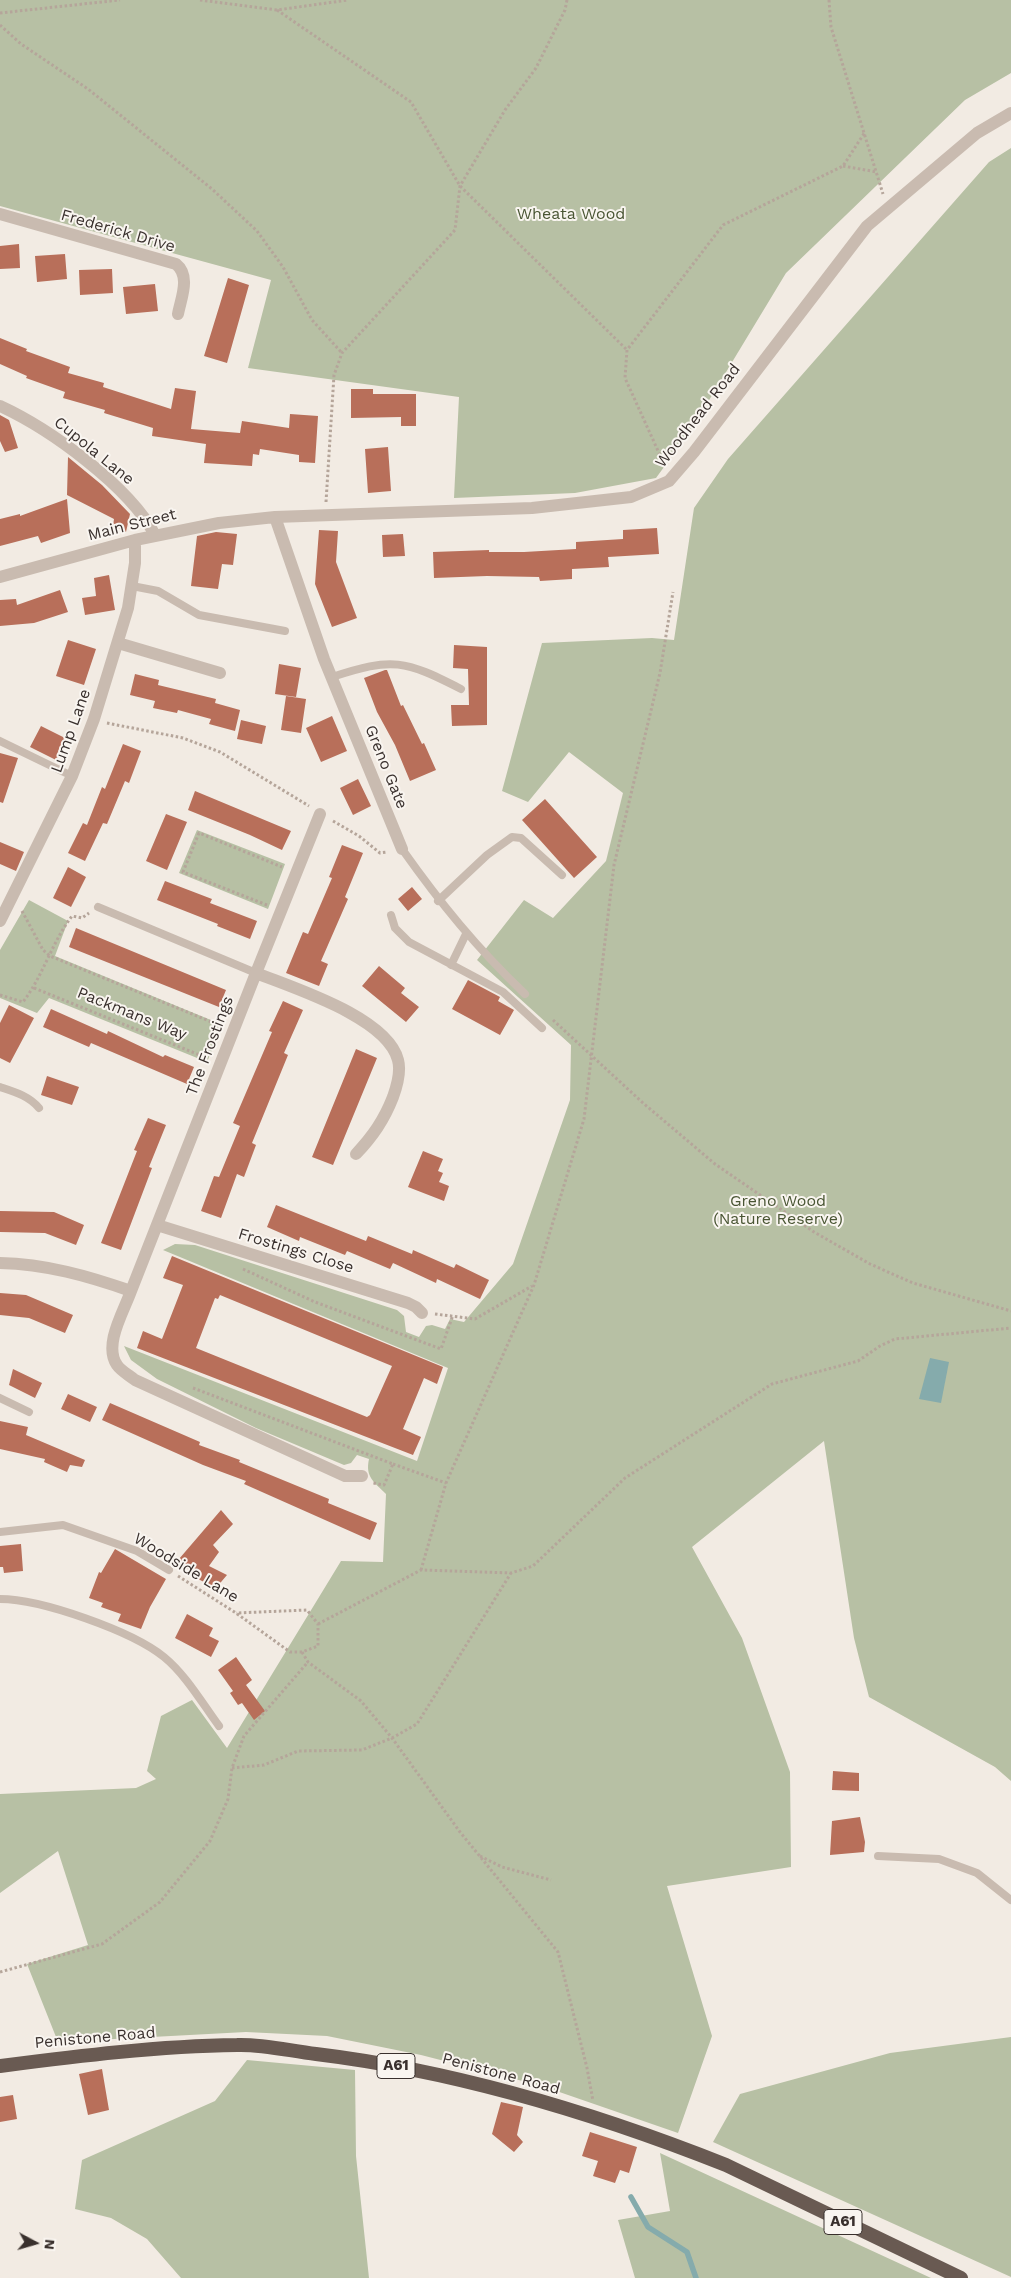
<!DOCTYPE html>
<style>
body{margin:0}
#map{position:relative;width:1011px;height:2278px;overflow:hidden;background:#f2ebe3;font-family:"Work Sans",sans-serif}
canvas{display:block}
.north{position:absolute;left:10px;top:2218px;width:50px;height:50px;-webkit-text-stroke:4px #f9f5f0;paint-order:stroke;rotate:96deg;font-size:14px;font-weight:700;line-height:20px;text-align:center;color:#39302d}
.north::after{content:'';display:block;margin:auto;width:18px;height:22px;background:#39302d;clip-path:polygon(50% 0,100% 100%,50% 72%,0 100%)}
</style>
<div id="map">
<canvas width="1011" height="2278"></canvas>
<div class="north">N</div>
</div>
<script>
const context = document.querySelector('canvas').getContext('2d');
context.lineJoin = 'round';
function paint(path, color) { context.fillStyle = color; context.fill(path, 'evenodd'); }
function trace(path, color, width, dash) { context.strokeStyle = color; context.lineWidth = width; context.lineCap = dash ? 'butt' : 'round'; context.setLineDash(dash || []); context.stroke(path); }
function write(font, color, halo, rows, align = 'center') {
  context.font = font + ' "Work Sans",sans-serif'; context.lineWidth = 4; context.setLineDash([]); context.textBaseline = 'middle'; context.strokeStyle = halo; context.fillStyle = color; for (const [text, x, y, turn = 0] of rows) {
    context.save(); context.translate(x, y); context.rotate((+turn || 0) * Math.PI / 180); context.textAlign = isNaN(turn) ? turn : align; if (halo) context.strokeText(text, 0, 0); context.fillText(text, 0, 0); context.restore();
  }
}
paint(new Path2D(`
 M 0,0 L 1011,0 L 1011,73 L 965,100 L 786,273 L 691,430 L 656,478 L 575,493 L 454,498 L 459,397 L 248,368 L 271,280 L 0,206 Z
 M 1011,148 L 1011,1781 L 995,1767 L 869,1697 L 854,1638 L 824,1441 L 692,1547 L 742,1638 L 790,1772 L 791,1867 L 667,1886 L 712,2036 L 678,2133 L 542,2086 L 421,2055 L 327,2036 L 246,2032 L 58,2042 L 27,1964 L 88,1945 L 58,1851 L 0,1893 L 0,1794 L 136,1788 L 156,1779 L 147,1771 L 161,1716 L 192,1700 L 227,1748 L 341,1561 L 383,1562 L 386,1494 C 374,1482 365,1477 369,1459 L 357,1455 L 351,1463 L 344,1465 L 256,1428 L 157,1379 L 131,1360 L 124,1346 L 417,1461 L 448,1368 L 163,1250 L 175,1244 L 195,1245 L 397,1310 L 404,1316 L 406,1332 L 419,1337 L 426,1326 L 432,1325 L 445,1329 L 450,1319 L 464,1322 L 513,1264 L 570,1100 L 571,1045 L 477,960 L 524,900 L 553,918 L 606,861 L 623,793 L 569,752 L 528,802 L 502,791 L 542,643 L 652,638 L 674,640 L 694,508 L 728,459 L 989,162 Z
 M 197,830 L 285,864 L 268,909 L 179,873 Z
 M 29,900 L 68,921 L 55,956 L 223,1025 L 207,1062 L 49,998 L 37,1013 L 0,998 L 0,950 Z
 M 1011,2037 L 1011,2277 L 713,2142 L 740,2094 L 890,2053 Z
 M 247,2060 L 355,2070 L 356,2156 L 369,2278 L 181,2278 L 147,2239 L 111,2218 L 75,2209 L 82,2160 L 215,2101 Z
 M 660,2153 L 931,2278 L 635,2278 L 618,2220 L 670,2211 Z`), '#b7c0a4');
paint(new Path2D(`
 M 930,1358 L 949,1362 L 941,1403 L 919,1399 Z`), '#85abac');
trace(new Path2D(`
 M 631,2197 L 648,2227 L 687,2252 L 696,2278`), '#85abac', 5.5);
paint(new Path2D(`
 M 19,244 L 20,268 L 0,269 L 0,246 Z
 M 65,254 L 67,279 L 37,282 L 35,256 Z
 M 112,269 L 113,293 L 80,295 L 79,270 Z
 M 228,278 L 249,285 L 227,363 L 204,356 Z
 M 155,284 L 158,311 L 126,314 L 123,287 Z
 M 0,338 L 27,349 L 26,351 L 70,367 L 68,373 L 104,383 L 103,387 L 171,409 L 175,388 L 196,391 L 191,429 L 240,433 L 242,421 L 289,428 L 290,414 L 318,416 L 315,463 L 299,462 L 299,455 L 260,449 L 259,455 L 253,454 L 252,466 L 204,463 L 206,444 L 152,436 L 153,428 L 104,413 L 105,410 L 63,398 L 65,392 L 26,378 L 27,376 L 0,364 Z
 M 351,389 L 373,389 L 373,394 L 416,394 L 416,426 L 401,426 L 401,417 L 351,418 Z
 M 0,415 L 9,420 L 18,448 L 5,452 L 0,441 Z
 M 388,447 L 391,491 L 368,493 L 365,449 Z
 M 68,457 L 102,485 L 130,514 L 126,532 L 113,526 L 114,519 L 67,495 Z
 M 67,499 L 70,533 L 41,543 L 38,536 L 0,546 L 0,519 L 20,514 L 20,516 Z
 M 657,528 L 659,554 L 608,557 L 609,567 L 572,569 L 572,579 L 540,581 L 539,577 L 487,576 L 434,578 L 433,552 L 489,550 L 489,552 L 524,552 L 576,549 L 576,542 L 623,539 L 623,530 Z
 M 319,530 L 338,531 L 336,562 L 357,618 L 332,627 L 315,584 Z
 M 216,532 L 237,534 L 233,565 L 222,564 L 218,589 L 191,586 L 197,536 Z
 M 403,534 L 405,556 L 383,557 L 382,535 Z
 M 109,575 L 115,610 L 85,615 L 82,598 L 96,596 L 94,578 Z
 M 60,590 L 68,612 L 34,623 L 0,626 L 0,600 L 16,599 L 17,605 Z
 M 68,640 L 96,649 L 84,685 L 56,676 Z
 M 454,645 L 487,647 L 487,725 L 452,726 L 451,705 L 469,705 L 468,669 L 453,668 Z
 M 279,664 L 301,668 L 296,697 L 275,694 Z
 M 385,670 L 387,670 L 401,706 L 403,705 L 422,744 L 424,743 L 436,770 L 410,781 L 395,745 L 377,712 L 364,678 Z
 M 135,674 L 159,680 L 158,685 L 216,699 L 215,703 L 240,710 L 235,731 L 209,724 L 211,719 L 178,710 L 177,713 L 153,708 L 155,701 L 130,695 Z
 M 286,696 L 306,699 L 301,733 L 281,730 Z
 M 332,716 L 347,751 L 321,762 L 306,728 Z
 M 241,720 L 266,726 L 262,744 L 237,739 Z
 M 41,726 L 67,739 L 56,760 L 30,747 Z
 M 123,744 L 141,751 L 129,783 L 125,781 L 107,824 L 103,823 L 85,861 L 68,853 L 83,823 L 87,825 L 102,787 L 105,789 Z
 M 0,753 L 18,758 L 3,803 L 0,802 Z
 M 358,779 L 371,806 L 353,815 L 340,788 Z
 M 195,791 L 291,831 L 282,850 L 250,835 L 188,810 Z
 M 545,799 L 597,857 L 574,878 L 522,820 Z
 M 166,814 L 187,822 L 167,870 L 146,861 Z
 M 0,842 L 24,852 L 16,871 L 0,864 Z
 M 342,845 L 363,853 L 345,897 L 348,899 L 321,961 L 328,964 L 319,986 L 286,973 L 303,932 L 308,934 L 332,878 L 329,877 Z
 M 68,867 L 86,877 L 71,907 L 53,898 Z
 M 165,881 L 212,899 L 210,903 L 257,921 L 250,939 L 217,926 L 218,924 L 157,900 Z
 M 412,887 L 422,899 L 408,911 L 398,899 Z
 M 76,928 L 226,990 L 219,1007 L 69,947 Z
 M 379,966 L 405,988 L 401,993 L 419,1007 L 406,1022 L 362,986 Z
 M 468,980 L 500,997 L 498,1001 L 514,1010 L 500,1035 L 452,1009 Z
 M 283,1001 L 303,1010 L 284,1053 L 288,1055 L 252,1143 L 256,1145 L 244,1177 L 237,1174 L 221,1218 L 201,1211 L 214,1176 L 219,1177 L 240,1126 L 233,1123 L 272,1032 L 269,1031 Z
 M 9,1005 L 34,1018 L 10,1063 L 0,1058 L 0,1023 Z
 M 51,1009 L 107,1034 L 108,1031 L 163,1057 L 165,1055 L 194,1067 L 187,1084 L 91,1043 L 89,1047 L 43,1027 Z
 M 356,1049 L 377,1058 L 333,1165 L 312,1157 Z
 M 47,1076 L 79,1087 L 72,1105 L 41,1095 Z
 M 148,1118 L 166,1125 L 149,1167 L 152,1168 L 121,1250 L 101,1243 L 137,1151 L 134,1150 Z
 M 423,1151 L 443,1159 L 438,1171 L 443,1173 L 439,1182 L 449,1186 L 444,1201 L 408,1187 Z
 M 276,1205 L 366,1241 L 368,1236 L 412,1254 L 413,1250 L 454,1268 L 456,1264 L 489,1280 L 480,1299 L 437,1279 L 436,1283 L 393,1263 L 390,1269 L 347,1251 L 345,1255 L 300,1237 L 299,1241 L 267,1227 Z
 M 0,1211 L 54,1212 L 84,1225 L 76,1245 L 45,1233 L 0,1232 Z
 M 172,1256 L 443,1367 L 437,1384 L 424,1378 L 403,1429 L 421,1437 L 413,1455 L 137,1348 L 143,1331 L 162,1339 L 183,1285 L 163,1278 ZM 220,1295 L 392,1366 L 370,1415 L 367,1417 L 196,1348 L 215,1298 L 218,1299 Z
 M 0,1293 L 26,1295 L 73,1315 L 65,1333 L 29,1318 L 0,1315 Z
 M 13,1369 L 42,1383 L 35,1398 L 9,1385 Z
 M 68,1394 L 97,1407 L 90,1422 L 61,1409 Z
 M 110,1403 L 200,1442 L 199,1445 L 240,1460 L 239,1462 L 329,1499 L 328,1503 L 377,1523 L 370,1540 L 244,1484 L 246,1481 L 203,1465 L 102,1420 Z
 M 0,1421 L 28,1427 L 26,1435 L 85,1460 L 82,1467 L 70,1465 L 67,1472 L 44,1462 L 45,1459 L 0,1449 Z
 M 221,1510 L 233,1524 L 213,1545 L 219,1552 L 209,1566 L 227,1575 L 216,1588 L 196,1578 L 179,1559 Z
 M 21,1544 L 23,1571 L 4,1573 L 3,1567 L 0,1567 L 0,1546 Z
 M 115,1549 L 166,1579 L 150,1607 L 141,1629 L 118,1621 L 121,1614 L 101,1607 L 103,1603 L 89,1598 L 99,1572 L 101,1573 Z
 M 187,1614 L 213,1628 L 209,1636 L 219,1641 L 211,1657 L 175,1638 Z
 M 236,1657 L 252,1680 L 246,1685 L 265,1711 L 254,1720 L 242,1703 L 238,1705 L 230,1693 L 233,1691 L 218,1670 Z
 M 833,1771 L 859,1773 L 859,1791 L 832,1790 Z
 M 860,1817 L 865,1842 L 864,1852 L 830,1855 L 832,1821 Z
 M 102,2069 L 109,2110 L 88,2115 L 79,2074 Z
 M 13,2095 L 17,2119 L 0,2122 L 0,2097 Z
 M 501,2102 L 523,2107 L 517,2135 L 523,2142 L 514,2152 L 492,2134 Z
 M 590,2132 L 637,2147 L 629,2173 L 620,2170 L 615,2183 L 593,2176 L 598,2161 L 582,2156 Z`), '#b86f5a');
trace(new Path2D(`
 M 200,0 L 277,10 L 348,0
 M 829,0 L 831,27 L 883,194
 M 277,10 L 411,102 L 460,186 L 627,350
 M 0,13 L 120,0
 M 0,25 L 21,44 L 88,89 L 212,189 L 257,231 L 283,267 L 312,320 L 342,353
 M 843,166 L 877,172
 M 664,464 L 625,378 L 627,350 L 723,225 L 843,166 L 865,132
 M 326,502 L 334,375 L 342,353 L 455,230 L 460,186 L 505,110 L 536,68 L 565,10 L 567,0
 M 107,723 L 183,738 L 220,752 L 309,806
 M 333,821 L 359,836 L 380,853 L 387,852
 M 267,905 L 183,872 L 199,833 L 282,867
 M 22,911 L 43,950 L 50,956 L 219,1025
 M 34,988 L 207,1058
 M 0,995 L 23,1002 C 43,976 52,942 72,916 L 82,918 L 89,913
 M 553,1020 L 643,1103 L 715,1164 L 814,1232 L 870,1264 L 913,1283 L 1011,1311
 M 243,1269 L 315,1302 L 441,1349 L 453,1315
 M 435,1314 L 475,1319 L 532,1286
 M 193,1388 L 393,1464 L 384,1485 L 373,1483
 M 393,1464 L 446,1483
 M 421,1570 L 446,1483 L 534,1285 L 584,1119 L 614,865 L 660,673 L 673,592
 M 178,1576 L 236,1613 L 290,1652 L 302,1652 L 318,1646 L 318,1624 L 307,1610 L 236,1613
 M 318,1624 L 421,1570 L 511,1573 L 533,1566 L 625,1478 L 772,1384 L 858,1361 L 880,1346 L 895,1339 L 1011,1328
 M 302,1652 L 308,1662 L 361,1701 L 392,1738 L 460,1832 L 558,1952 L 587,2068 L 593,2101
 M 232,1768 L 264,1765 L 298,1751 L 362,1750 L 392,1738 L 417,1724 L 511,1573
 M 480,1856 L 502,1867 L 551,1880
 M 0,1972 L 102,1944 L 160,1902 L 210,1841 L 228,1799 L 232,1768 L 244,1736 L 308,1662`), '#b5a59a', 3, [2.5, 2.5]);
trace(new Path2D(`
 M 132,586 L 158,591 L 199,615 L 285,631
 M 332,677 C 393,657 404,660 461,689
 M 0,741 L 72,776
 M 402,849 C 441,904 476,947 525,994
 M 438,901 L 487,855 L 512,837 L 521,838 L 562,875
 M 98,907 L 256,973
 M 391,915 L 395,928 L 409,942 L 503,992 L 542,1028
 M 451,965 L 466,934
 M 0,1087 C 15,1092 29,1096 39,1108
 M 0,1398 L 29,1412
 M 0,1532 L 63,1525 L 137,1551 L 169,1570
 M 0,1599 C 41,1599 132,1631 164,1657 C 186,1675 202,1703 219,1726
 M 878,1856 L 939,1859 L 977,1873 L 1011,1900`), '#c9bbb0', 8);
trace(new Path2D(`
 M 0,214 L 176,264 C 191,276 181,298 178,314
 M 0,406 C 50,429 129,486 155,535
 M 275,517 L 324,659 L 402,849
 M 0,577 L 135,540 L 219,523 L 275,517 L 532,508 L 631,497 L 669,481 L 694,452 L 867,226 L 977,133 L 1011,113
 M 118,643 L 220,673
 M 320,814 L 256,973 L 131,1291 C 124,1311 103,1345 117,1365 C 121,1371 129,1375 135,1380 L 345,1476 L 362,1476
 M 0,921 L 72,776 L 94,719 L 128,608 L 135,563 L 135,540
 M 256,973 C 293,988 387,1017 398,1060 C 401,1071 397,1086 393,1097 C 384,1120 373,1136 356,1154
 M 157,1225 L 408,1303 L 416,1307 L 422,1313
 M 0,1263 C 46,1264 88,1276 131,1291`), '#c9bbb0', 12);
trace(new Path2D(`
 M 0,2066 C 78,2056 158,2046 237,2045 C 263,2044 290,2051 316,2054 C 456,2071 595,2113 726,2165 L 961,2278`), '#695a52', 14);
for (const [x, y, w] of [
 [396,2066,38],
 [843,2222,38]
]) { const box = new Path2D(); box.roundRect(x - w / 2, y - 12.5, w, 25, 4); context.fillStyle = '#f9f5f0'; context.fill(box); trace(box, '#39302d', 1); }
write('bold 15px', '#39302d', null, [
 ["A61",396,2066],
 ["A61",843,2222]
]);
write('16px', '#495533', '#f9f5f0', [
 ["Wheata Wood",571,214],
 ["Greno Wood",778,1201],
 ["(Nature Reserve)",778,1219]
]);
write('16px', '#39302d', '#f9f5f0', [
 ["Frederick Drive",118,231,16],
 ["Woodhead Road",698,416,-52],
 ["Cupola Lane",94,451,39],
 ["Main Street",132,525,-14],
 ["Lump Lane",71,731,-70],
 ["Greno Gate",386,767,68],
 ["Packmans Way",132,1014,22],
 ["The Frostings",210,1046,-69],
 ["Frostings Close",296,1251,17],
 ["Woodside Lane",186,1568,31],
 ["Penistone Road",95,2038,-5],
 ["Penistone Road",501,2074,15]
]);
</script>
